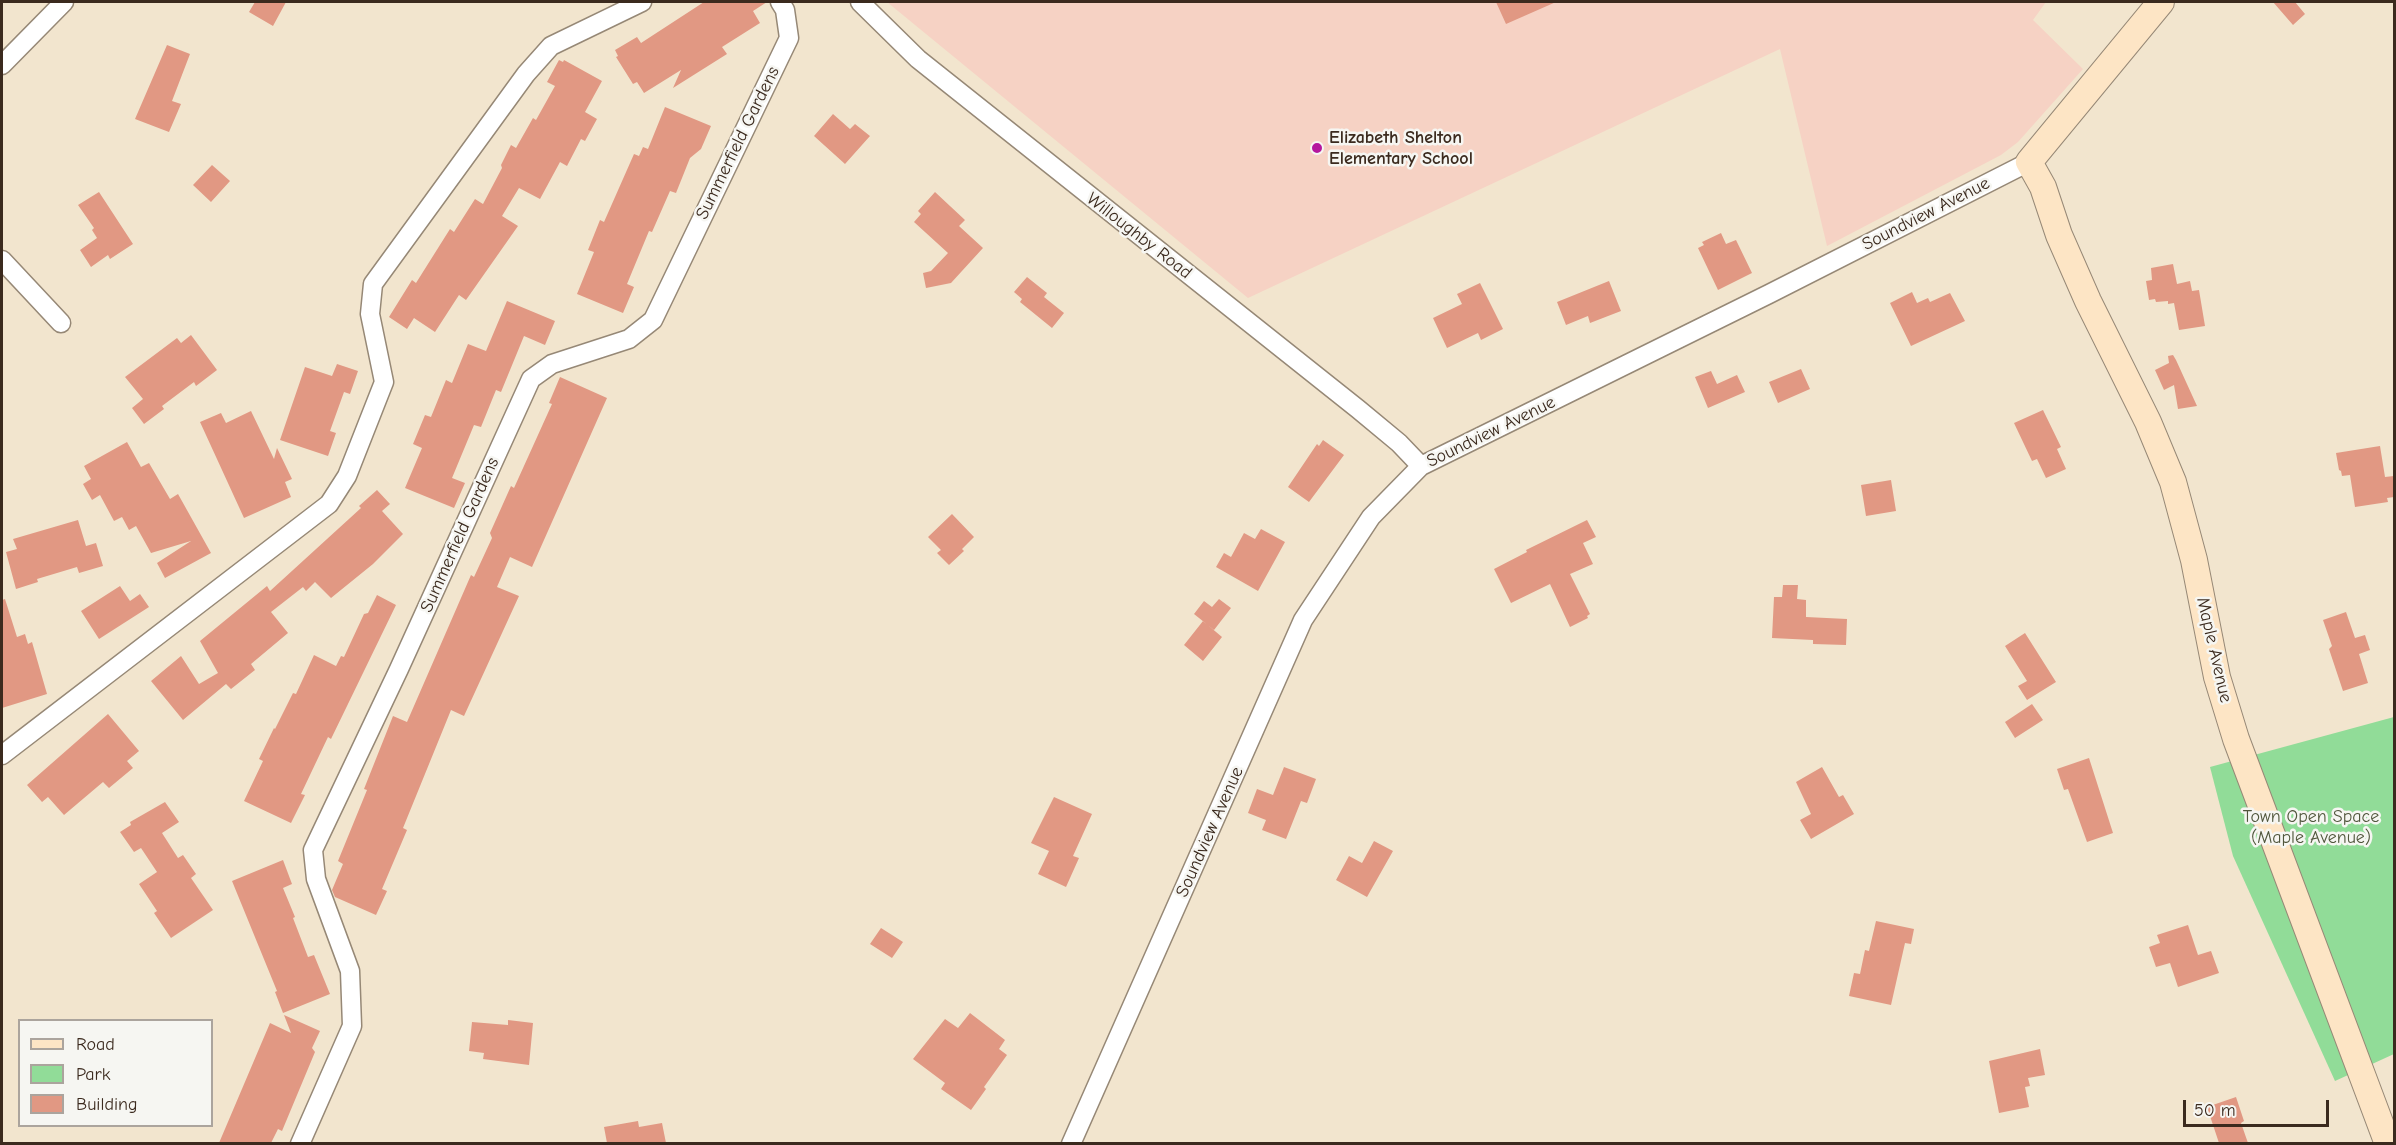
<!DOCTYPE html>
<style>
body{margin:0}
#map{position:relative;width:2396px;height:1145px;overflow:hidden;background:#f2e5ce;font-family:"Comic Neue",sans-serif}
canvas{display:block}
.frame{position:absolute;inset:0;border:3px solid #3b2a1e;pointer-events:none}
.legend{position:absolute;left:18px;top:1019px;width:195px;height:108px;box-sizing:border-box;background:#f6f6f2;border:2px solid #aba49d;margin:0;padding:8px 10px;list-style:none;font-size:18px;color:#3b2a1e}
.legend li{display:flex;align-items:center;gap:12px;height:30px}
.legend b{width:30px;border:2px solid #aba49d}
.scale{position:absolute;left:2183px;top:1100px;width:146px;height:27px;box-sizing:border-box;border:3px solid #3b2a1e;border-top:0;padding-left:8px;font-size:18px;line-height:21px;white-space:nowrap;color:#3b2a1e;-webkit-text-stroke:4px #f6f6f2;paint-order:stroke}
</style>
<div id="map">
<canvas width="2396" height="1145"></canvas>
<div class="frame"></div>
<ul class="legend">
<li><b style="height:8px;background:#fde5c5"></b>Road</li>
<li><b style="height:16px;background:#91dc98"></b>Park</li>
<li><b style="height:16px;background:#e19883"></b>Building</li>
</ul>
<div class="scale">50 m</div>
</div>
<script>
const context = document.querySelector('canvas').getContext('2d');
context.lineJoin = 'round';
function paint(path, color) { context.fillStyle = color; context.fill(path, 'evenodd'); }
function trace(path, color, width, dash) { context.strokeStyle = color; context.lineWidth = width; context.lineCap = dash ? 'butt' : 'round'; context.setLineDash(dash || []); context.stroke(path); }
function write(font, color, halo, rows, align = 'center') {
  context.font = font + ' "Comic Neue",sans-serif'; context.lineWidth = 5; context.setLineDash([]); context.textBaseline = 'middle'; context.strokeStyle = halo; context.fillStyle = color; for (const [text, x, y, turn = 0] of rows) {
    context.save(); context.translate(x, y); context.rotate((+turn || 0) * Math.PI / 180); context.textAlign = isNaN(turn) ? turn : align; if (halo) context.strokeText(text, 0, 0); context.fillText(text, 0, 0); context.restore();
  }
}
paint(new Path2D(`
 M 887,2 L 2046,2 L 2033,20 L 2083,69 L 2018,142 L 2001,155 L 1827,246 L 1780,49 L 1248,298 Z`), '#f6d2c4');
paint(new Path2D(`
 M 2394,717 L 2394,1054 L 2335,1081 L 2233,856 L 2210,767 Z`), '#91dc98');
paint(new Path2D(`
 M 255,2 L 286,2 L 273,26 L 249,12 Z
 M 704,2 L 767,2 L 753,11 L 760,23 L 722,47 L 727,54 L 673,88 L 681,70 L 644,93 L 637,82 L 633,84 L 616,57 L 618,56 L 615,50 L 637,37 L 641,43 Z
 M 1496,2 L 1556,2 L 1506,24 Z
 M 2273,2 L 2295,2 L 2305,14 L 2293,25 Z
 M 167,45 L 190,54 L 172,101 L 181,104 L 169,132 L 135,119 Z
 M 559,60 L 563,62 L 564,60 L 602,81 L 585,112 L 597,119 L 585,141 L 581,139 L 567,166 L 560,162 L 540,199 L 519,188 L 502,216 L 518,226 L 466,300 L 459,295 L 435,332 L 414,318 L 407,329 L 389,317 L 412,280 L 416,283 L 450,229 L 454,232 L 475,199 L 483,204 L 502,168 L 501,165 L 511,145 L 516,148 L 533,118 L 536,120 L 555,86 L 547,82 Z
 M 665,107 L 711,126 L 701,149 L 690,158 L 676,193 L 670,191 L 652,232 L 649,231 L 627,284 L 634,287 L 623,313 L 577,294 L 594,252 L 588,250 L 600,220 L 604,222 L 634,154 L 639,156 L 643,147 L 648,149 Z
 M 833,114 L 850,129 L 855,124 L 870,136 L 845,164 L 814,136 Z
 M 212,165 L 230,181 L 211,202 L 193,185 Z
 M 99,192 L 133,244 L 110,259 L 108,255 L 91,267 L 80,250 L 97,238 L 92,230 L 94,228 L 78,205 Z
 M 935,192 L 965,220 L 959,226 L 983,248 L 951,283 L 926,288 L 923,273 L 931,271 L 948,253 L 914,222 L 921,214 L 918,211 Z
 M 1721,233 L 1726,244 L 1736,240 L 1752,273 L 1718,290 L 1698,248 L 1704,245 L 1702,242 Z
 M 2173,264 L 2177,284 L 2190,281 L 2192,291 L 2199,290 L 2205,326 L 2179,330 L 2174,303 L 2168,304 L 2168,301 L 2156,302 L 2155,299 L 2149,300 L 2146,281 L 2152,280 L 2151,268 Z
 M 1027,277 L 1047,293 L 1044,297 L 1064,313 L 1052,328 L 1020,302 L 1022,299 L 1014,292 Z
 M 1609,281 L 1621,311 L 1590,323 L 1588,316 L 1566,325 L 1557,302 Z
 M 1480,283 L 1503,329 L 1481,340 L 1478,333 L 1447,348 L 1433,318 L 1462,304 L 1457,294 Z
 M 1912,292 L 1917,303 L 1928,298 L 1930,302 L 1950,293 L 1965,321 L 1911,346 L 1890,303 Z
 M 507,301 L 555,321 L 545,345 L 524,336 L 501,392 L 496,390 L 481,427 L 474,425 L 452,478 L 465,483 L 454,508 L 405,488 L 422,448 L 413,444 L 425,415 L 431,417 L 446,380 L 452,383 L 468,344 L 486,351 Z
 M 191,335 L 217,370 L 196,386 L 194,382 L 162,406 L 164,409 L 144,424 L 132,408 L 143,399 L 125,377 L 177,338 L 181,343 Z
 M 2173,355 L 2176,360 L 2197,406 L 2178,409 L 2174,385 L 2164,390 L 2155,370 L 2169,363 L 2168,356 Z
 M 337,364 L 358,371 L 350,394 L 344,392 L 330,431 L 336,433 L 328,456 L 280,440 L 305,367 L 332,376 Z
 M 1801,369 L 1810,389 L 1778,403 L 1769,382 Z
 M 1711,371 L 1717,384 L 1737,375 L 1745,392 L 1708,408 L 1695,377 Z
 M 560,377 L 607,398 L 532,567 L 510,557 L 497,587 L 519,596 L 464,716 L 451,710 L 403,828 L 407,830 L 382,889 L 387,891 L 376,915 L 335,897 L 332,890 L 343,864 L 338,861 L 367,790 L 364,789 L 393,716 L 407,722 L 471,575 L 474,577 L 492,538 L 490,533 L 511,486 L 514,488 L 552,404 L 549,403 Z
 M 2043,410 L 2061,447 L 2057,449 L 2066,469 L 2046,478 L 2037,459 L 2032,461 L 2014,423 Z
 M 251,411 L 274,459 L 277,448 L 292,479 L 285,482 L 291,497 L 244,518 L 200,422 L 221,413 L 226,423 Z
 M 1323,440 L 1344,455 L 1309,502 L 1288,487 L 1317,444 L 1319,446 Z
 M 127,442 L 141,467 L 149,463 L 170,499 L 178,494 L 211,553 L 165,578 L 157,563 L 191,541 L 151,553 L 136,526 L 129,530 L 122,517 L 114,521 L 100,495 L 92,500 L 83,484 L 91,479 L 84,466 Z
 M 2380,446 L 2385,477 L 2394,476 L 2394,497 L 2387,498 L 2388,502 L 2355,507 L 2350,475 L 2342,476 L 2341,471 L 2339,470 L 2336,453 Z
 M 1891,480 L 1896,511 L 1866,516 L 1861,485 Z
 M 377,490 L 390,504 L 382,511 L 403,534 L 373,564 L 331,598 L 315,582 L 306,591 L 303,587 L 271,612 L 288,633 L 251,664 L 255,670 L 231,689 L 226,684 L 183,720 L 151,681 L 181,656 L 199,684 L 218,673 L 200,641 L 267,586 L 270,591 L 361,508 L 359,506 Z
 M 952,514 L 974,537 L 962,549 L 964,551 L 949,565 L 937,553 L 941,550 L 928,537 Z
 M 78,520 L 86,546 L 96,543 L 103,566 L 79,573 L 77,567 L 37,579 L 38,582 L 16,589 L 6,552 L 17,549 L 13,539 Z
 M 1587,520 L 1596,537 L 1583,543 L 1593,564 L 1570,574 L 1590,614 L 1587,616 L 1588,618 L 1570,627 L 1550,584 L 1511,603 L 1494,569 L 1527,552 L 1526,550 Z
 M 1261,529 L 1285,542 L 1258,591 L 1216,567 L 1224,553 L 1231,557 L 1244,533 L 1255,539 Z
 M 1783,585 L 1798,585 L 1797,599 L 1806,600 L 1806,617 L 1847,619 L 1846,645 L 1813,644 L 1813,640 L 1772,638 L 1774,597 L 1782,597 Z
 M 120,586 L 130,601 L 140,594 L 149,607 L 99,639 L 81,611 Z
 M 377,595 L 396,605 L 331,739 L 328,737 L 301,794 L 305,795 L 291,823 L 244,801 L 263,761 L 259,759 L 274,728 L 275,729 L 293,693 L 296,694 L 314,655 L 336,666 L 341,656 L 344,657 L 364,614 L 368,613 Z
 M 5,599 L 17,637 L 25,634 L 28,644 L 32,642 L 47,694 L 2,708 L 2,600 Z
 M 1219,599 L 1231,608 L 1214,630 L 1194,614 L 1204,601 L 1212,607 Z
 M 2346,612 L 2355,638 L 2365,635 L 2370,650 L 2359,654 L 2368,683 L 2343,691 L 2329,649 L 2332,646 L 2323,620 Z
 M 1203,621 L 1222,637 L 1203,661 L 1184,645 Z
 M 2025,633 L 2056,682 L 2027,700 L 2018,686 L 2027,681 L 2005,646 Z
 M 2032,704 L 2043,720 L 2015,738 L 2005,722 Z
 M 108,714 L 139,751 L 127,761 L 133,768 L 109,788 L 103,782 L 64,815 L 48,797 L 42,802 L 27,785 Z
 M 2089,758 L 2113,833 L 2087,842 L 2068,789 L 2064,790 L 2057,769 Z
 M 1284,767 L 1316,779 L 1307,803 L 1301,801 L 1286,839 L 1262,830 L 1266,820 L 1248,813 L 1257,789 L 1273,795 Z
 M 1822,767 L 1839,797 L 1843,795 L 1854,814 L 1811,839 L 1800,820 L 1811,814 L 1796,782 Z
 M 1054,797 L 1092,814 L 1073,856 L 1079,858 L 1066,887 L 1038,874 L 1049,851 L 1031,843 Z
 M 165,802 L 179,822 L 162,833 L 178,858 L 183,855 L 196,874 L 191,878 L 213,910 L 171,938 L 154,913 L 157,911 L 139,884 L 157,872 L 141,848 L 134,852 L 120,832 L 131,825 L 130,822 Z
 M 1374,841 L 1393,851 L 1367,897 L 1336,880 L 1349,856 L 1362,863 Z
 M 283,860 L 292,884 L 283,888 L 295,917 L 293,918 L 308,957 L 314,955 L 330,994 L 283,1013 L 275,992 L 277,991 L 232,881 Z
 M 1876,921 L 1914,929 L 1911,944 L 1905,943 L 1891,1005 L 1849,996 L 1854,973 L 1860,974 L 1865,950 L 1869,951 Z
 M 2188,925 L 2198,955 L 2211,951 L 2219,973 L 2178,987 L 2170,963 L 2156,967 L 2149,947 L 2160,943 L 2157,935 Z
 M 881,928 L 903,942 L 892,958 L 870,944 Z
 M 970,1013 L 1005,1040 L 999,1049 L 1007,1055 L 984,1087 L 986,1089 L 971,1110 L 941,1089 L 945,1083 L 913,1059 L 945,1019 L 958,1028 Z
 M 284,1015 L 320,1031 L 312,1048 L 315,1052 L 282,1131 L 278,1129 L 271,1143 L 219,1143 L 270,1023 L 291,1033 Z
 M 508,1020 L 533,1023 L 529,1065 L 483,1059 L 484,1053 L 469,1051 L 472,1022 L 508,1025 Z
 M 2040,1049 L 2045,1075 L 2028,1078 L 2030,1086 L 2025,1087 L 2029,1107 L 1999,1113 L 1989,1061 Z
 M 2236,1097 L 2244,1121 L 2241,1123 L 2248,1143 L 2219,1143 L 2207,1107 Z
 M 638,1121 L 639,1127 L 662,1123 L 666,1143 L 607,1143 L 604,1127 Z`), '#e19883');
const minor = new Path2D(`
 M 860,2 L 918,59 L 1358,409 L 1399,443 L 1421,466
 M 2,65 L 64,2
 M 2,260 L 61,323
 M 2,755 L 329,504 L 347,476 L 384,382 L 370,314 L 373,284 L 526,74 L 551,46 L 642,2
 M 300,1144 L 352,1026 L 350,971 L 316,879 L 313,850 L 399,669 L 531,379 L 552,364 L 629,339 L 653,320 L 789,38 L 785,10 L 780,2
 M 1071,1144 L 1303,620 L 1371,517 L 1421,466 L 1769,294 L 2029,162`);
const secondary = new Path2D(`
 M 2161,2 L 2029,162 L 2043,187 L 2059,235 L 2088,301 L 2148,422 L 2173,482 L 2194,560 L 2217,677 L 2236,739 L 2388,1144`);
trace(minor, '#968876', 21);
trace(secondary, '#968876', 28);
trace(minor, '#fff', 18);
trace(secondary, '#fde5c5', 26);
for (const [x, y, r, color] of [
 [1317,148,6,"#b5179e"]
]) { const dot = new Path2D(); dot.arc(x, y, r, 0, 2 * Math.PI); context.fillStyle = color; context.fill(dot); trace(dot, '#f6f6f2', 2); }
write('bold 18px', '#3b2a1e', '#f6f6f2', [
 ["Elizabeth Shelton",1329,138],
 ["Elementary School",1329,159]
], 'left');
write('18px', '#3b2a1e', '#f6f6f2', [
 ["Summerfield Gardens",738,143,-64],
 ["Soundview Avenue",1926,214,-27],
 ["Willoughby Road",1139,236,38],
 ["Soundview Avenue",1491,432,-26],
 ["Summerfield Gardens",460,535,-66],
 ["Maple Avenue",2214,650,77],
 ["Soundview Avenue",1210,832,-66]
]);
write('18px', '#50563c', '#f6f6f2', [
 ["Town Open Space",2311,817],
 ["(Maple Avenue)",2311,838]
]);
</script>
